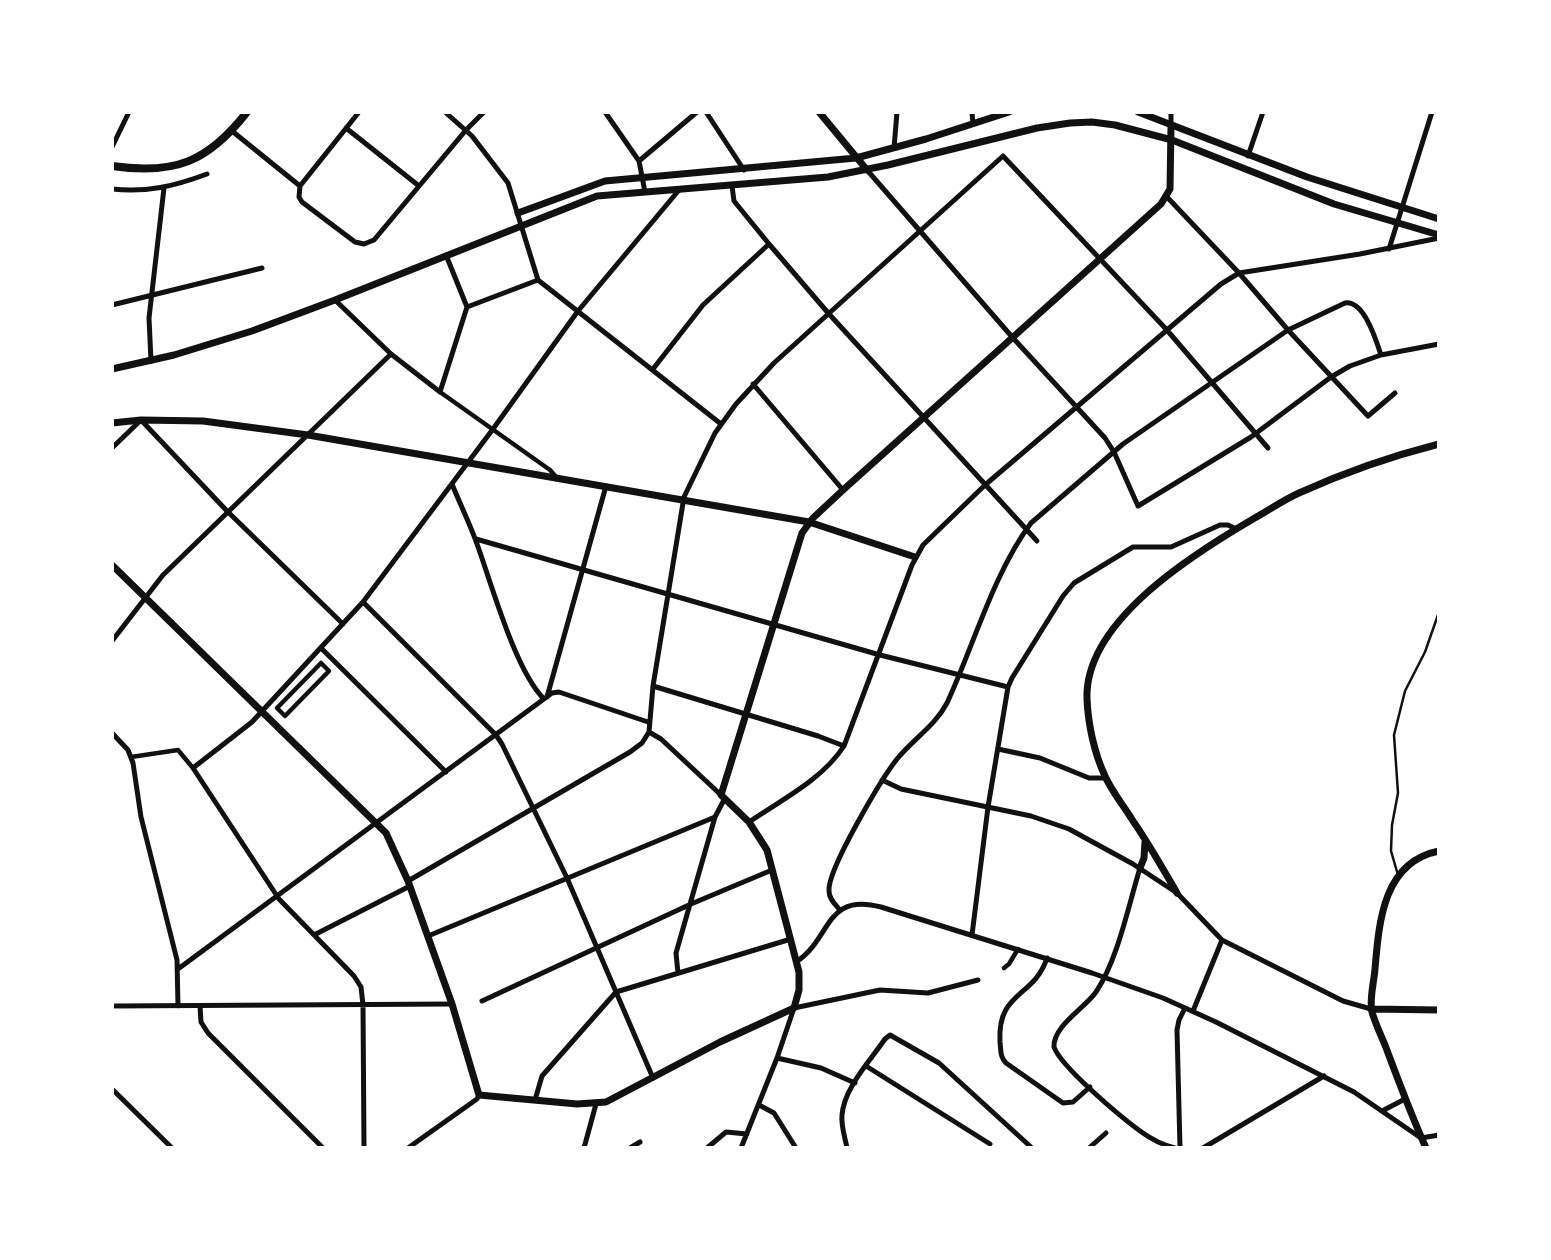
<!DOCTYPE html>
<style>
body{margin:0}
#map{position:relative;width:1551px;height:1260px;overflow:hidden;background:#fff;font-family:Inter,sans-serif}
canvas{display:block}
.frame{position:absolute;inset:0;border:114px solid #fff;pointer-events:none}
</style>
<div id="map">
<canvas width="1551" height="1260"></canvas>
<div class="frame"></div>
</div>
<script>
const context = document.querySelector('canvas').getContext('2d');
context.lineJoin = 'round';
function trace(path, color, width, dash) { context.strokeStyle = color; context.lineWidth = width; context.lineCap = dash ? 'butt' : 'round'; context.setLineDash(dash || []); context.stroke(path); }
trace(new Path2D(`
 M 1398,875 L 1391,851 L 1392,825 L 1398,793 L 1394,735 L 1405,691 L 1425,652 L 1439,612`), '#111', 2.5);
trace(new Path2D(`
 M 440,392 L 550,470 L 557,478
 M 321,663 L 329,671 L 285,716 L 277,708 Z
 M 131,757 L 178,750 L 193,768
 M 1004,968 L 1009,964 L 1018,949`), '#111', 4.5);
trace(new Path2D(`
 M 445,112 L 472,136 L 508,183 L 538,280
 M 605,112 L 639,161 L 645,192
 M 706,112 L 744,170
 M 972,112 L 973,124
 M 1171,112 L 1171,126
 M 346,128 L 419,186
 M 232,131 L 300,186
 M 112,147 L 129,112
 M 894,148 L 897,112
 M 1248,156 L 1263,112
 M 639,161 L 697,112
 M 867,170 L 1013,338 L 1105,438 L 1114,452 L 1138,506 L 1251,437 L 1331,377 L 1350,366 L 1381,355 L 1439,344
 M 300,186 L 299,197 L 302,202 L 355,242 L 364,244 L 374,240 L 466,130 L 484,112
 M 300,186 L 359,112
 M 732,186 L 734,201 L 769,244 L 829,314 L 1037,541
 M 112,189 C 146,193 175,186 207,174
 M 1167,197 L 1239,273 L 1288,330 L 1368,416 L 1395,393
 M 1389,249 L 1432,112
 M 446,255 L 467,307
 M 335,300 L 391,354 L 440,392 L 467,307 L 538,280 L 721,424
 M 112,305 L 262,268
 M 151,361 L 149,318 L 164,188
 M 653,369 L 703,305 L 769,244
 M 753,384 L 843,490
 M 112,448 L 141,420 L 227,511 L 343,624
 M 452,484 C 460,504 470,524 477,544 C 492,585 515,670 544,699
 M 476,539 L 880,655 L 1008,687
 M 363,602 L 496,735 L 502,744 L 567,878 L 653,1078
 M 112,641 L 163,575 L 391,354
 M 321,648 L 446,772
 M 653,686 L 818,736 L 844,746
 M 547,697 L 606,486
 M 649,732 L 661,739 L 721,795
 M 112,733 L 128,750 L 133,763 L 141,817 L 177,960 L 178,1006
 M 998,749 L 1040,758 L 1089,778 L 1105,778
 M 882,780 L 901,789 L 1031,816 L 1069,829 L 1133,864 L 1177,893 L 1222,940 L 1343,1001 L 1371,1009
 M 749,822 C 781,800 822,780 844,746 L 912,565 L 923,545 L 985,485 L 1221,284 L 1239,273 L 1360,254 L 1439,238
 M 1140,868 C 1128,907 1118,959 1096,992 C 1084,1009 1053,1026 1054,1047 C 1061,1067 1121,1117 1140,1131 C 1151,1139 1162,1145 1175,1148
 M 408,881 L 630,752 L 642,743 L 649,732 L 653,686 L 684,497 L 715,433 L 736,404 L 774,363 L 1003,156 L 1166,329 L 1268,448
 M 839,909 C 835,904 829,899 829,891 C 827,870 882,778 897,759 C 913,739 935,726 947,703 C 974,645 993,574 1031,523 L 1123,444 L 1288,330 L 1345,303 C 1364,300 1376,340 1381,355
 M 314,935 L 410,886
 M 972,935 L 988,807 L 1008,687 L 1012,678 L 1063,596 L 1074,583 L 1133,547 L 1171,547 L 1220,525 L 1228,525 L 1236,529
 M 428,936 L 715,817
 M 1047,958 C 1034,998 997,991 1000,1042 C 1001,1051 1000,1057 1006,1063 L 1063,1103 L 1073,1102 L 1090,1087
 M 796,962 C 832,939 824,892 881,907 L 1092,973 L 1163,998 L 1216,1022 L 1354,1092 L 1421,1138 L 1439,1135
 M 178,969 L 552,693 L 559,692 L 648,722
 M 678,973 L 676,953 L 715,817 L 725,798
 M 482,1001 L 691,904 L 772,870
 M 112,1006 L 452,1004
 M 200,1006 L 201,1022 L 208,1033 L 323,1148
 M 1193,1011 L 1222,940
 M 777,1058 L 821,1068 L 855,1083
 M 866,1066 L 990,1144
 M 112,1089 L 172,1148
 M 535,1100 L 542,1076 L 616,992 L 791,939
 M 759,1105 L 774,1113 L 796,1148
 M 1382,1111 L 1405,1099
 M 364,1148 L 363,1005 L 361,987 L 354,976 L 279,899 L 193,768 L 252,722 L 363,602 L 493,429 L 578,311 L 679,190
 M 408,1148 L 477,1099 L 479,1095
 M 584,1148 L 596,1104
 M 630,1148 L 640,1142
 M 707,1148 L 726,1132 L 747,1134
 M 741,1148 L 777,1058 L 794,1008 L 880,990 L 928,993 L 978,980
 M 847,1148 C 845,1137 841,1127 842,1115 C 844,1088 870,1061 885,1039 L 890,1035 L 939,1063 L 1032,1148
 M 1089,1148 L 1106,1133
 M 1180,1148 L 1177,1030 L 1179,1020 L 1185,1008
 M 1203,1148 L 1324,1076`), '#111', 5);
trace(new Path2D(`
 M 819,112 L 867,170
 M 1138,112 L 1307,177 L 1439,219
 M 518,213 L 605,181 L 856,158 L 926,139 L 1009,112
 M 112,369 L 174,355 L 252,331 L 335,300 L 597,196 L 828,177 L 888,165 L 1037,128 L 1070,123 L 1092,122 L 1115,125 L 1172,140 L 1334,204 L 1439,235
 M 112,423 L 141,420 L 203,421 L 308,435 L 809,522 L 915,557
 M 112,565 L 386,833 L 408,881 L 452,1004 L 479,1095 L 577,1104 L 606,1102 L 720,1042 L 794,1008 L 799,990 L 799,972 L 767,850 L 749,822 L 721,795 L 802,533 L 813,518 L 843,490 L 1161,204 L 1170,189 L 1171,126
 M 1140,868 L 1144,858 L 1145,842
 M 1177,893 C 1163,869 1149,844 1133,821 C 1124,806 1112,792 1105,776 C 1094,753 1088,723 1087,699 C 1084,621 1195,553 1253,519 C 1268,511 1283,500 1299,493 C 1343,473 1392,456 1439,444
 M 1371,1009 L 1439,1010
 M 1426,1148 C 1412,1117 1400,1085 1388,1053 C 1383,1039 1376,1026 1372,1012 C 1369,1000 1374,982 1375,969 C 1379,922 1383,862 1439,851`), '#111', 7);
trace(new Path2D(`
 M 112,166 C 175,175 208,162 247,112`), '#111', 8);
</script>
